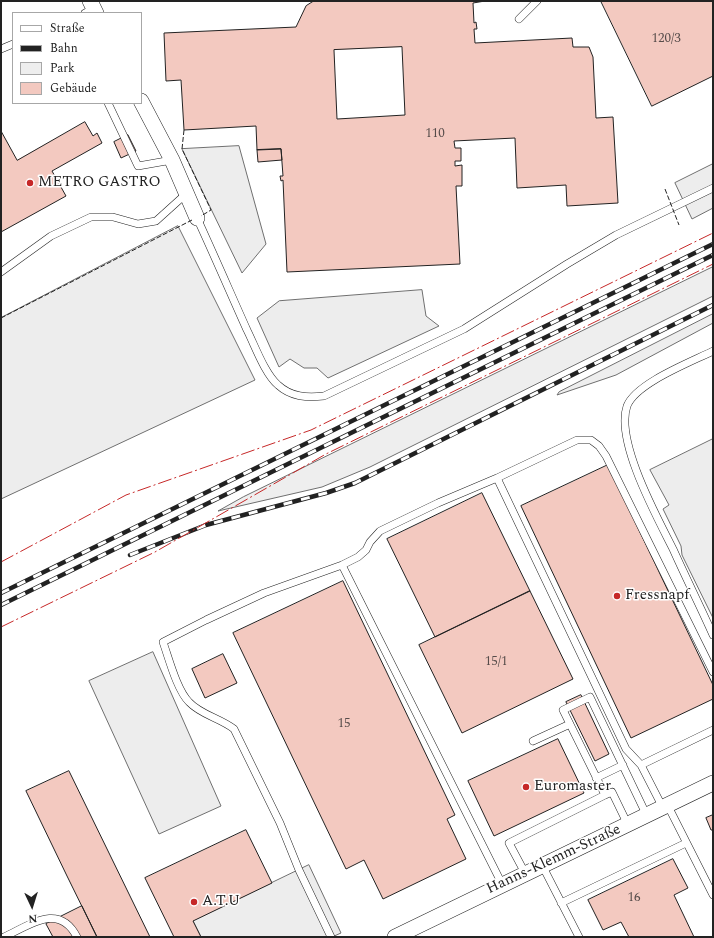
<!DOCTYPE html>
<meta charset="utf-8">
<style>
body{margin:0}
#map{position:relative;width:714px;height:938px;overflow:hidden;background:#fff;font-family:Spectral,serif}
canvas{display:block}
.frame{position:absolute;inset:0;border:2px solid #222;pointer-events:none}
.legend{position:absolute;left:12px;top:12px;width:130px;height:92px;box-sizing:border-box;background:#fff;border:1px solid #a7a7a7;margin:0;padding:5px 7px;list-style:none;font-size:12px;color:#222}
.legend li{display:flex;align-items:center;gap:8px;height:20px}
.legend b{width:20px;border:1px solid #a7a7a7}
.north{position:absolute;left:12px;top:886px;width:40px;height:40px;-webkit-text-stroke:3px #fff;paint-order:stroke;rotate:176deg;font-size:11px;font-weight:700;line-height:16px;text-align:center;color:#222}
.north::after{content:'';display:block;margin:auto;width:14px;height:18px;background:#222;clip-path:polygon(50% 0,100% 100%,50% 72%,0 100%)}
</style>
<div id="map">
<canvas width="714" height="938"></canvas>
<div class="frame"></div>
<ul class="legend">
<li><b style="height:5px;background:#fff"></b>Straße</li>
<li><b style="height:5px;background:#222"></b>Bahn</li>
<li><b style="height:11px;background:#eee"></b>Park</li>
<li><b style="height:11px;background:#f3c9c0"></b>Gebäude</li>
</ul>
<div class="north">N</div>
</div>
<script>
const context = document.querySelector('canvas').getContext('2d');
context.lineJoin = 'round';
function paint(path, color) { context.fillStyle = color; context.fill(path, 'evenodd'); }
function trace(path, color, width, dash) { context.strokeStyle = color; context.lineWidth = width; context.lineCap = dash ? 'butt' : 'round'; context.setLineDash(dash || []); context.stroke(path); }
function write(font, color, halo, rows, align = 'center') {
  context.font = font + ' Spectral,serif'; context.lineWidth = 3; context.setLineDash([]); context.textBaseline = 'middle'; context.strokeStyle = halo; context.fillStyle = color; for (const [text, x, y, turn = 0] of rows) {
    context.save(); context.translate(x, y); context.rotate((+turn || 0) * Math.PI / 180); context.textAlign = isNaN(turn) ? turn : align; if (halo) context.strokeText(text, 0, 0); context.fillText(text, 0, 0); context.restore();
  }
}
const green = new Path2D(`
 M 713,267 L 713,296 L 370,467 L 322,487 L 218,511 L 243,497 Z
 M 713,314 L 713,323 L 616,375 L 557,395 L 559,392 Z`);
paint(green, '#eee');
trace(green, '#6f6f6f', 1);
const parking = new Path2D(`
 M 239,146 L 266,244 L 242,273 L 182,149 Z
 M 713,164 L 713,208 L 692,219 L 675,183 Z
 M 178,226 L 255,380 L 1,499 L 1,318 Z
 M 422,290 L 426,316 L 439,326 L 328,378 L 317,368 L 304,368 L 290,359 L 279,367 L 257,318 L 279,301 Z
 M 713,439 L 713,618 L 682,555 L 681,546 L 663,509 L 669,505 L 650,470 Z
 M 153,652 L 221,806 L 159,834 L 89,681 Z
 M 309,865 L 341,933 L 332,937 L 201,937 L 193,921 Z`);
paint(parking, '#ededed');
trace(parking, '#6f6f6f', 1);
const building = new Path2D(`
 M 314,1 L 485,1 L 473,3 L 474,23 L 476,22 L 477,29 L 474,29 L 475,43 L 572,38 L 573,47 L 589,47 L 593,57 L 596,118 L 613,117 L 618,203 L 567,206 L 566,185 L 517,188 L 515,138 L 454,141 L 455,148 L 461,148 L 461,161 L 455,161 L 455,166 L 462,165 L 462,186 L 456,186 L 460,264 L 287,272 L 283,180 L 281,181 L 280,176 L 283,176 L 281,149 L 257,150 L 256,126 L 184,130 L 181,80 L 166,81 L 164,33 L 296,27 L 306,6 ZM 402,47 L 405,115 L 337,119 L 334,50 Z
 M 601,1 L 713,1 L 713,76 L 652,106 Z
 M 85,122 L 93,136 L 97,133 L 102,143 L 52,171 L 66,196 L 1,232 L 1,131 L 17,160 Z
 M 128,135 L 136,151 L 121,158 L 114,142 Z
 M 281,149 L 282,160 L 258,162 L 257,150 Z
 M 608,465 L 713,685 L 713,699 L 631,738 L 521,506 Z
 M 482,493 L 530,591 L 435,637 L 387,539 Z
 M 343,581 L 455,815 L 447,819 L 466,859 L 383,899 L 364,860 L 346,869 L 233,633 Z
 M 530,591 L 573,679 L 462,733 L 419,645 Z
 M 223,654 L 237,683 L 205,698 L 192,669 Z
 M 581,695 L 609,754 L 595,761 L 566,702 Z
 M 558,739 L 584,793 L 494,836 L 468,781 Z
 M 69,771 L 150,937 L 97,937 L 67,876 L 26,791 Z
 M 713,815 L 713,830 L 711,830 L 706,818 Z
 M 246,830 L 272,883 L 193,921 L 201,937 L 174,937 L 145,878 Z
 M 673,859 L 688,888 L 674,895 L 694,937 L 629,937 L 621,922 L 603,930 L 588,900 Z
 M 82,906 L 97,937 L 53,937 L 46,924 Z`);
paint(building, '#f3c9c0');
trace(building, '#222', 1);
const lane = new Path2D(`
 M 85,13 L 94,9
 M 519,19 L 537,1
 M 1,49 L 13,44
 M 108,103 L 138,166 L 172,160
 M 197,218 C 214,255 230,292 247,330 C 255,346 265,374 278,385 C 291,397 307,398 324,396 L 464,329 L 567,264 L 616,235 L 713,188
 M 1,272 L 51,236 L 91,217 L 113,217 L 138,224 L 156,221 L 187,193
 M 713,351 C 691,362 636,383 627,406 C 615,441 657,517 673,549 C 686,578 700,606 713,635
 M 342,565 L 502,884
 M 533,741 L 570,724
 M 641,765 L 713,730
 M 596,778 L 623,765
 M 668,806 L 713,895
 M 663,808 L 641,765 L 626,749 L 497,478 L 577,440 L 591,440 L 599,446 L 606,456 L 713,672
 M 628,825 L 612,792 L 605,795 L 563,710 L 590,697 L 647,816
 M 542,865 L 579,937
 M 525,873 L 509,843 L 605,795
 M 561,903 L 686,843
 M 4,937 C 30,925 59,902 77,937
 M 331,937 L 299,870 L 280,823 L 234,729 C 220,718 201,715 189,702 C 177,690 169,659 163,642 L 206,620 L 264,593 L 342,565 L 358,557 L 366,550 L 370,542 L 380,531 L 438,503 L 497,478`);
const street = new Path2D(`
 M 90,1 L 96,13
 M 141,101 L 172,160 L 197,218
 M 395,937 L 713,783`);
trace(lane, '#222', 8);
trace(street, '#222', 16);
trace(lane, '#fff', 7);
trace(street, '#fff', 15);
const rail = new Path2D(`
 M 130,555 L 206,525 L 326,493 L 355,483 L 713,305
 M 1,593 L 713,244
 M 1,605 L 713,255`);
trace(rail, '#222', 4.5);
trace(rail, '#fff', 3, [9]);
trace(new Path2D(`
 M 184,130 L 182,149 L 211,210 L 201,216
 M 665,189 L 679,225
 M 1,318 L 192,220`), '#222', 1, [5, 2]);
trace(new Path2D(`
 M 1,562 L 126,495 L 311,430 L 713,233
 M 1,627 L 155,552 L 326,454 L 713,264`), '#c62828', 1, [14, 3, 2, 3]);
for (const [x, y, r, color] of [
 [30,183,4,"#c62828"],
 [617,596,4,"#c62828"],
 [526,787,4,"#c62828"],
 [194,902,4,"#c62828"]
]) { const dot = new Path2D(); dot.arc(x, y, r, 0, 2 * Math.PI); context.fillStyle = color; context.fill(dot); trace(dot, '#fff', 1.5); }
write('13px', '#564c4a', null, [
 ["120/3",666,39],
 ["110",435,134],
 ["15/1",496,662],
 ["15",344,724],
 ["16",634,898]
]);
write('15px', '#222', '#fff', [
 ["METRO GASTRO",38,183],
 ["Fressnapf",625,596],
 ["Euromaster",534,787],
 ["A.T.U",202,902]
], 'left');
write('15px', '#222', '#fff', [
 ["Hanns-Klemm-Straße",554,860,-25]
]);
</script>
